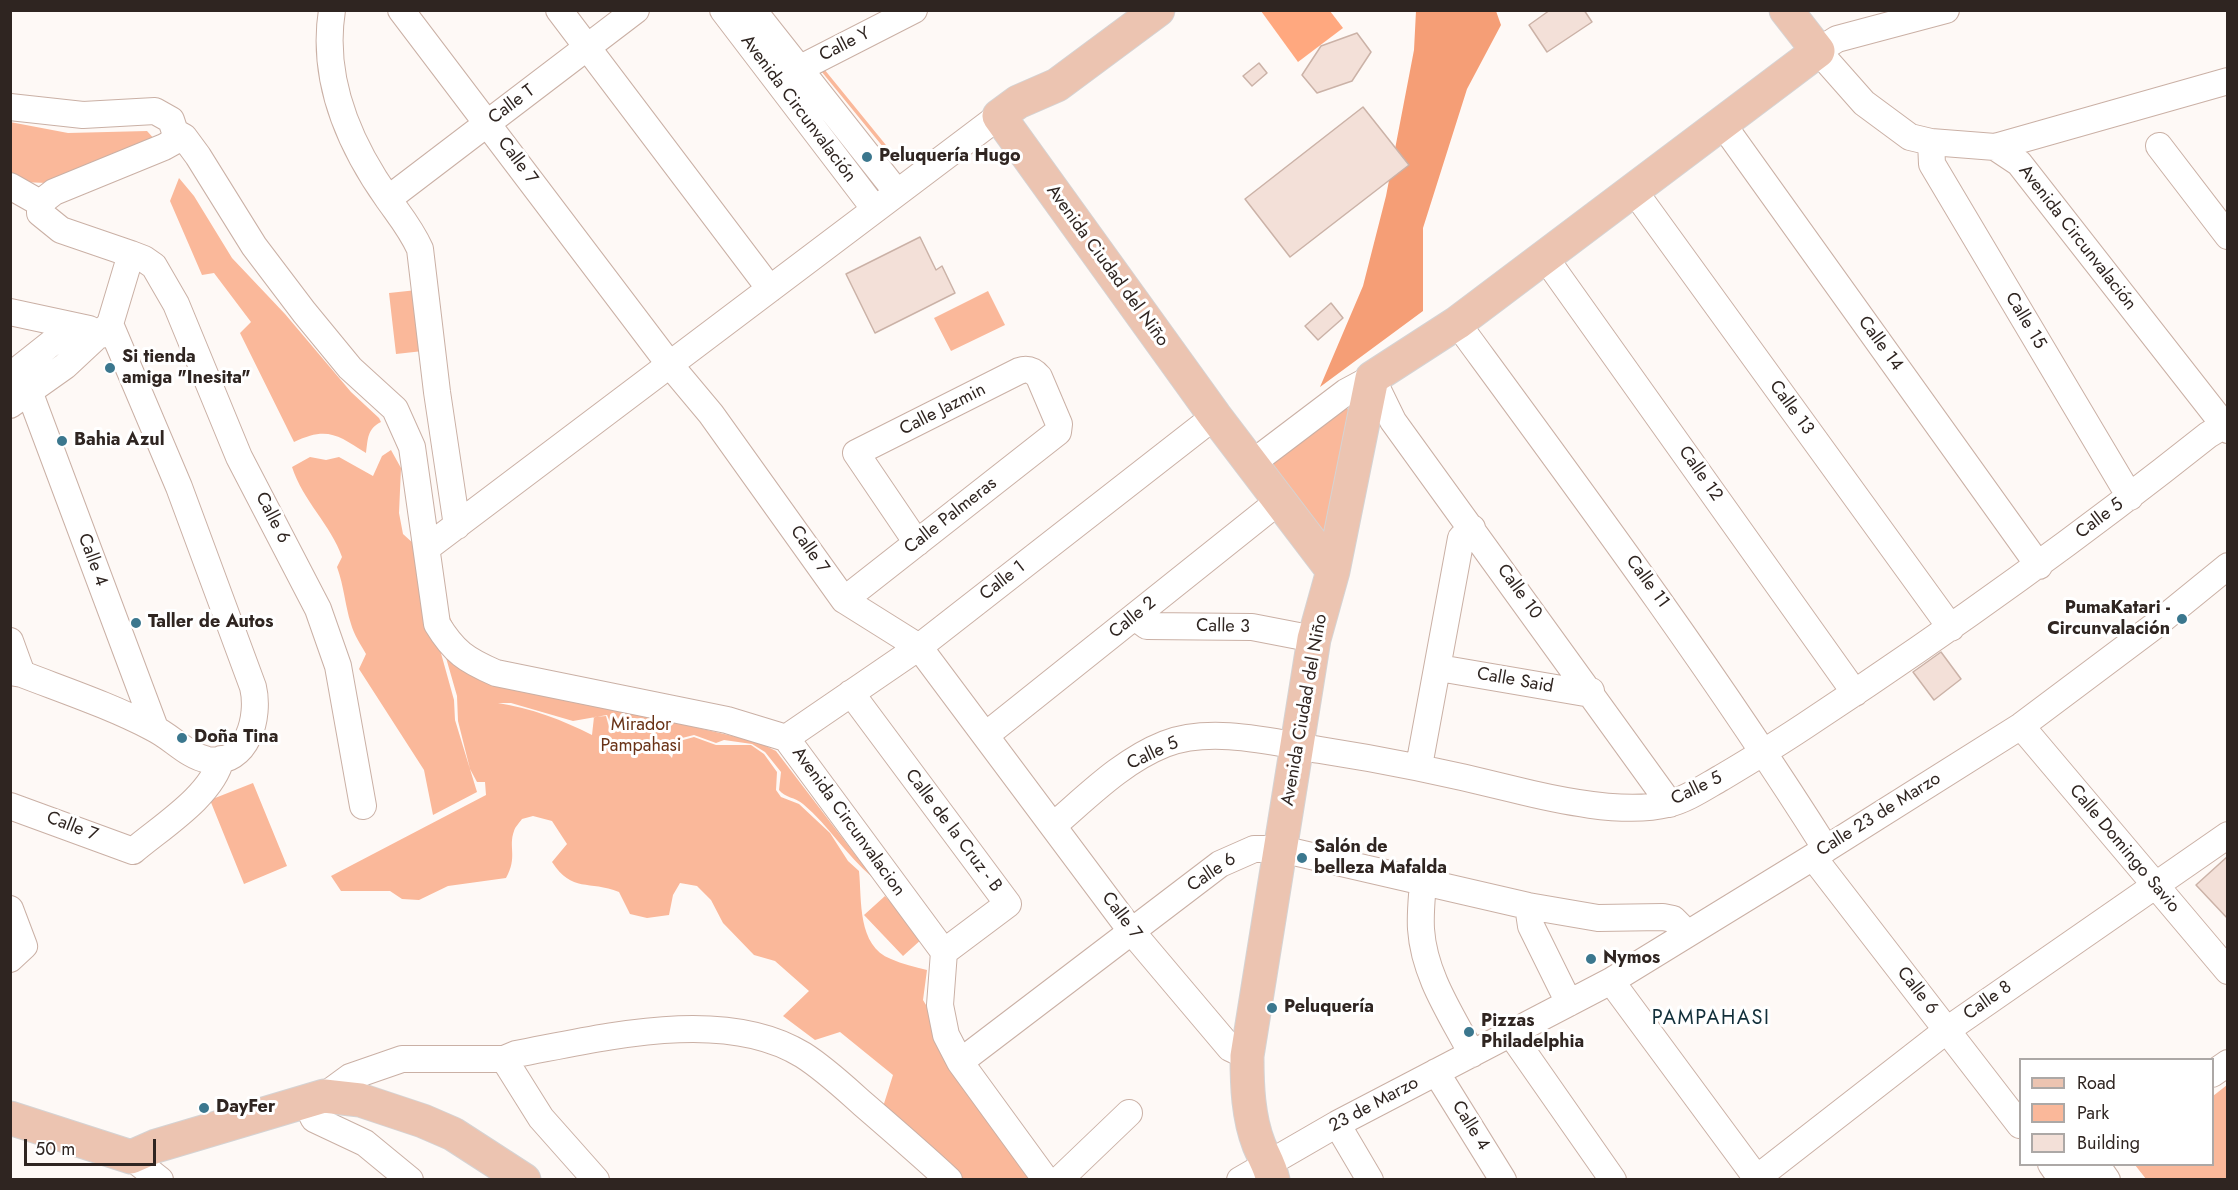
<!DOCTYPE html>
<meta charset="utf-8">
<style>
body{margin:0}
#map{position:relative;width:2238px;height:1190px;overflow:hidden;background:#fef9f6;font-family:Jost,sans-serif}
canvas{display:block}
.frame{position:absolute;inset:0;border:12px solid #2f2521;pointer-events:none}
.legend{position:absolute;left:2019px;top:1058px;width:195px;height:108px;box-sizing:border-box;background:#fff;border:2px solid #aca8a6;margin:0;padding:8px 10px;list-style:none;font-size:18px;color:#2f2521}
.legend li{display:flex;align-items:center;gap:12px;height:30px}
.legend b{width:30px;border:2px solid #aca8a6}
.scale{position:absolute;left:24px;top:1139px;width:132px;height:27px;box-sizing:border-box;border:3px solid #2f2521;border-top:0;padding-left:8px;font-size:18px;line-height:21px;white-space:nowrap;color:#2f2521;-webkit-text-stroke:4px #fff;paint-order:stroke}
</style>
<div id="map">
<canvas width="2238" height="1190"></canvas>
<div class="frame"></div>
<ul class="legend">
<li><b style="height:8px;background:#ecc4b1"></b>Road</li>
<li><b style="height:16px;background:#fab89a"></b>Park</li>
<li><b style="height:16px;background:#f3e0d8"></b>Building</li>
</ul>
<div class="scale">50 m</div>
</div>
<script>
const context = document.querySelector('canvas').getContext('2d');
context.lineJoin = 'round';
function paint(path, color) { context.fillStyle = color; context.fill(path, 'evenodd'); }
function trace(path, color, width, dash) { context.strokeStyle = color; context.lineWidth = width; context.lineCap = dash ? 'butt' : 'round'; context.setLineDash(dash || []); context.stroke(path); }
function write(font, color, halo, rows, align = 'center') {
  context.font = font + ' Jost,sans-serif'; context.lineWidth = 6; context.setLineDash([]); context.textBaseline = 'middle'; context.strokeStyle = halo; context.fillStyle = color; for (const [text, x, y, turn = 0] of rows) {
    context.save(); context.translate(x, y); context.rotate((+turn || 0) * Math.PI / 180); context.textAlign = isNaN(turn) ? turn : align; if (halo) context.strokeText(text, 0, 0); context.fillText(text, 0, 0); context.restore();
  }
}
paint(new Path2D(`
 M 811,53 L 890,150 L 888,153 L 808,55 Z
 M 10,122 L 68,133 L 147,131 L 157,142 L 47,183 L 21,182 L 11,178 Z
 M 179,178 L 194,196 L 232,258 L 285,314 L 351,392 L 379,418 L 381,422 C 367,429 368,439 366,453 C 338,435 327,426 294,442 L 240,333 L 251,322 L 214,273 L 202,275 L 170,201 Z
 M 417,290 L 423,351 L 396,354 L 389,293 Z
 M 988,291 L 1005,325 L 951,351 L 934,318 Z
 M 1344,406 L 1349,410 L 1326,530 L 1320,532 L 1271,466 L 1272,459 Z
 M 391,450 L 401,468 L 399,513 L 403,534 L 414,544 L 429,610 L 454,700 L 455,720 L 477,792 L 433,815 L 424,770 L 359,669 L 366,654 C 361,645 354,635 351,624 C 345,605 344,586 337,567 L 342,557 C 331,525 303,501 292,467 L 310,457 L 326,460 L 339,457 L 373,476 L 382,456 Z
 M 430,575 L 470,660 L 542,691 L 758,742 L 776,751 L 873,878 C 846,855 829,826 803,804 C 795,797 785,798 779,790 L 781,772 L 765,752 L 752,744 L 724,740 L 716,743 L 694,735 L 670,741 L 662,747 L 672,758 L 676,742 L 694,737 L 716,745 L 751,745 L 764,754 L 777,772 L 776,790 L 781,797 L 799,804 L 830,833 L 848,861 L 859,871 C 862,900 857,946 891,959 C 902,964 915,967 927,970 L 923,1000 L 991,1113 L 1036,1179 L 932,1179 L 876,1129 L 893,1075 L 840,1032 L 815,1040 L 783,1016 L 809,991 L 775,961 L 754,955 L 723,923 L 711,900 L 697,886 L 680,883 L 673,895 L 669,915 L 647,918 L 630,914 L 619,892 C 589,880 572,893 552,862 L 567,844 L 552,821 L 533,816 L 522,819 C 520,822 515,827 514,831 C 508,847 518,857 506,878 L 448,886 L 419,900 L 402,899 L 390,891 L 341,891 L 331,876 L 486,795 L 485,782 L 477,782 L 470,769 L 458,721 L 457,696 L 432,609 ZM 498,703 L 511,703 L 573,721 L 607,715 L 613,729 L 611,734 L 606,716 L 594,717 L 592,735 C 563,720 530,708 498,703 Z
 M 253,783 L 287,866 L 244,884 L 210,800 Z
 M 885,896 L 923,938 L 903,956 L 864,915 Z
 M 2227,1085 L 2227,1179 L 2146,1179 L 2135,1165 L 2212,1164 L 2213,1096 Z`), '#fab89a');
paint(new Path2D(`
 M 1416,11 L 1496,11 L 1501,25 L 1467,89 L 1423,228 L 1423,311 L 1320,387 L 1363,286 L 1386,196 L 1414,50 Z`), '#f59e76');
paint(new Path2D(`
 M 1261,11 L 1330,11 L 1343,28 L 1298,62 Z`), '#ffa87f');
const building = new Path2D(`
 M 1550,10 L 1584,10 L 1592,22 L 1547,52 L 1529,25 Z
 M 1357,33 L 1371,52 L 1352,81 L 1317,93 L 1302,75 L 1321,46 Z
 M 1259,63 L 1267,73 L 1252,86 L 1243,76 Z
 M 1363,107 L 1409,165 L 1290,257 L 1245,199 Z
 M 920,237 L 936,270 L 942,266 L 955,293 L 875,333 L 846,274 Z
 M 1331,303 L 1343,318 L 1318,340 L 1305,326 Z
 M 1941,652 L 1961,679 L 1934,700 L 1913,672 Z
 M 2228,856 L 2228,919 L 2196,885 Z`);
paint(building, '#f3e0d8');
trace(building, '#cbb2a7', 1.5);
const minor = new Path2D(`
 M 332,10 C 321,79 349,144 388,199 C 400,216 411,229 420,249 L 437,392 L 457,526
 M 401,10 L 670,365 L 711,414 L 844,600 L 919,647 L 1132,932 L 1230,1048 L 1247,1056
 M 559,10 L 770,289
 M 723,10 L 874,208
 M 753,10 L 896,191
 M 1946,10 L 1837,39 L 1818,51 L 1864,103 L 1910,137 L 1931,142 L 1995,147 L 2019,163 L 2228,430
 M 783,77 L 914,10
 M 10,107 L 83,115 L 155,111 L 171,120 L 175,132 L 173,142 L 164,147 L 54,192 L 40,203 L 40,213 L 61,230 L 131,254 L 110,324 L 65,366 L 10,405
 M 1721,122 L 2039,566
 M 175,132 L 184,137 L 198,156 L 254,246 L 304,312 L 350,368 L 395,409 L 412,447 L 437,624 C 454,652 466,660 496,673 L 727,720 L 786,738 L 944,952
 M 1931,142 L 1932,164 L 2130,497
 M 2159,146 L 2228,236
 M 1995,147 L 2228,81
 M 10,186 L 40,203
 M 1632,188 L 1951,628
 M 388,199 L 636,10
 M 131,254 L 144,259 L 154,266 L 176,304 L 239,457 L 318,609 L 338,666 L 363,806
 M 1544,256 L 1855,693
 M 10,312 L 89,329 L 101,335
 M 1457,323 C 1584,496 1711,667 1826,849
 M 10,376 L 73,326
 M 29,391 L 155,728
 M 1251,464 L 1346,392 L 1372,378 L 1393,421 L 1670,804
 M 428,547 L 999,116
 M 844,600 L 1058,432 L 1059,424 L 1039,377 C 1033,370 1028,368 1019,371 L 856,453 L 917,543
 M 1135,617 L 1147,626 L 1252,627 L 1314,639
 M 10,641 L 22,674
 M 1439,668 L 1585,693 L 1591,691
 M 10,672 L 22,674 C 66,691 111,706 153,728 C 172,737 187,756 208,760 C 248,766 260,716 253,687 L 179,487 L 110,324
 M 851,693 L 1008,904 L 944,952
 M 2021,726 L 2228,971
 M 986,735 L 1279,501
 M 786,738 L 919,647 L 1215,416
 M 1419,766 L 1461,538 L 1472,528
 M 10,806 L 133,851 C 161,827 212,796 221,759
 M 1054,825 C 1088,796 1122,761 1165,744 C 1211,726 1272,742 1320,750 C 1385,760 1448,773 1512,789 C 1556,800 1624,815 1668,804 C 1686,800 1705,787 1721,778 C 1753,759 1784,740 1815,719 C 1950,630 2081,536 2208,435 L 2228,423
 M 1813,857 L 2020,1125
 M 1423,882 C 1422,897 1420,913 1421,929 C 1424,975 1451,1014 1472,1054
 M 1528,906 L 1531,926 L 1569,1003
 M 10,909 L 24,946 L 10,959
 M 944,952 L 940,1005 L 946,1035 L 960,1062 L 1046,1180
 M 1611,981 L 1758,1180
 M 1511,1034 L 1613,1180
 M 504,1059 L 541,1118 L 596,1180
 M 960,1062 L 1220,864 L 1254,849 L 1281,849 L 1528,906 L 1598,918 L 1663,917 L 1673,919 L 1687,933
 M 1436,1072 L 1503,1180
 M 2212,1074 L 2228,1063
 M 324,1096 L 350,1077 L 402,1059 L 504,1059 L 516,1054 C 602,1038 724,1006 803,1055 C 825,1069 844,1087 863,1104 C 892,1129 921,1154 949,1180
 M 305,1101 L 314,1119 L 365,1143 L 410,1180
 M 1337,1124 L 1370,1180
 M 131,1157 L 160,1180
 M 2051,1164 L 2062,1180
 M 2096,1164 L 2107,1180
 M 1757,1178 L 1947,1030 L 2228,835
 M 1059,1180 L 1129,1113
 M 1240,1180 L 1337,1124 L 1611,981 L 1813,857 L 2021,726 L 2153,627 L 2228,566
 M 2067,1180 L 2089,1164`);
const major = new Path2D(`
 M 1158,10 L 1057,85 L 1018,102 L 999,116 L 1215,416 L 1333,571 L 1314,639 L 1247,1056 C 1247,1085 1248,1117 1259,1145 C 1264,1157 1270,1166 1273,1180
 M 1333,571 L 1372,378 L 1457,323 L 1818,51 L 1786,10
 M 10,1118 L 131,1157 L 156,1146 L 324,1096 L 360,1100 L 423,1121 L 453,1134 L 524,1180`);
trace(minor, '#cab0a5', 28);
trace(major, '#d5d3d3', 35);
trace(minor, '#fff', 26);
trace(major, '#ecc4b1', 33);
for (const [x, y, r, color] of [
 [867,157,6,"#3b778e"],
 [110,368,6,"#3b778e"],
 [62,441,6,"#3b778e"],
 [2182,619,6,"#3b778e"],
 [136,623,6,"#3b778e"],
 [182,738,6,"#3b778e"],
 [1302,858,6,"#3b778e"],
 [1591,959,6,"#3b778e"],
 [1272,1008,6,"#3b778e"],
 [1469,1032,6,"#3b778e"],
 [204,1108,6,"#3b778e"]
]) { const dot = new Path2D(); dot.arc(x, y, r, 0, 2 * Math.PI); context.fillStyle = color; context.fill(dot); trace(dot, '#fff', 2); }
write('18px', '#2f2521', '#fff', [
 ["Calle Y",845,45,-27],
 ["Calle T",512,105,-37],
 ["Avenida Circunvalación",798,109,53],
 ["Calle 7",517,161,53],
 ["Avenida Circunvalación",2077,238,52],
 ["Avenida Ciudad del Niño",1107,266,54],
 ["Calle 15",2025,321,59],
 ["Calle 14",1880,344,54],
 ["Calle 13",1791,408,54],
 ["Calle Jazmin",943,410,-27],
 ["Calle 12",1700,474,55],
 ["Calle Palmeras",951,516,-38],
 ["Calle 6",272,518,63],
 ["Calle 5",2100,519,-37],
 ["Calle 7",809,550,55],
 ["Calle 4",92,560,70],
 ["Calle 1",1003,581,-38],
 ["Calle 11",1647,582,54],
 ["Calle 10",1519,592,54],
 ["Calle 2",1133,618,-39],
 ["Calle 3",1223,627,1],
 ["Calle Said",1515,681,10],
 ["Avenida Ciudad del Niño",1305,710,-80],
 ["Calle 5",1153,754,-25],
 ["Calle 5",1697,789,-26],
 ["Calle 23 de Marzo",1879,815,-32],
 ["Avenida Circunvalacion",848,822,54],
 ["Calle 7",72,827,21],
 ["Calle de la Cruz - B",953,831,53],
 ["Calle Domingo Savio",2124,849,50],
 ["Calle 6",1212,873,-34],
 ["Calle 7",1121,916,53],
 ["Calle 6",1917,991,52],
 ["Calle 8",1988,1001,-35],
 ["23 de Marzo",1374,1105,-28],
 ["Calle 4",1470,1126,58]
]);
write('bold 18px', '#2f2521', '#fff', [
 ["Peluquería Hugo",879,157],
 ["Si tienda",122,358],
 ["amiga \"Inesita\"",122,379],
 ["Bahia Azul",74,441],
 ["PumaKatari -",2170,609,"right"],
 ["Circunvalación",2170,630,"right"],
 ["Taller de Autos",148,623],
 ["Doña Tina",194,738],
 ["Salón de",1314,848],
 ["belleza Mafalda",1314,869],
 ["Nymos",1603,959],
 ["Peluquería",1284,1008],
 ["Pizzas",1481,1022],
 ["Philadelphia",1481,1043],
 ["DayFer",216,1108]
], 'left');
write('18px', '#693216', '#fff', [
 ["Mirador",641,726],
 ["Pampahasi",641,747]
]);
context.letterSpacing = '1.5px';
write('20px', '#122f3a', '#fff', [
 ["PAMPAHASI",1711,1019]
]);
context.letterSpacing = '0px';
</script>
